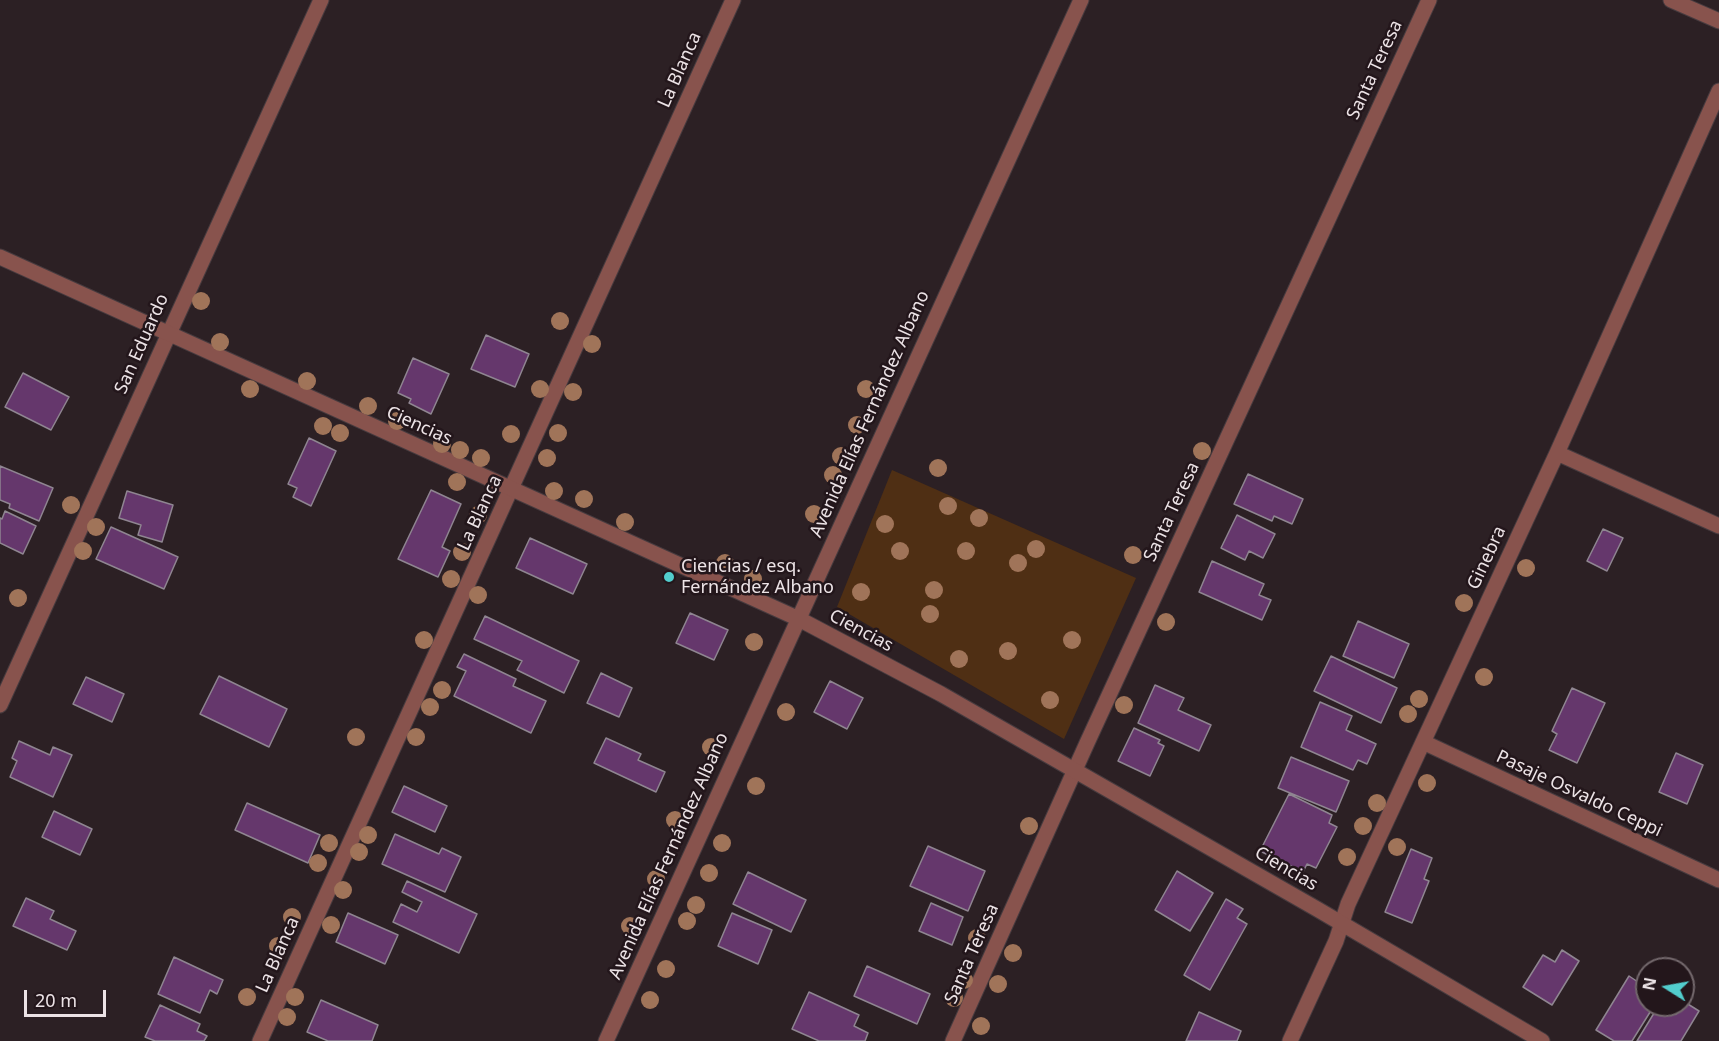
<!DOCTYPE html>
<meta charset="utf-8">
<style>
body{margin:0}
#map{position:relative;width:1719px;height:1041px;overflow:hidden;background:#2c2024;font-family:"Noto Sans",sans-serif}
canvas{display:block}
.north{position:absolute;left:1635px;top:957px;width:60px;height:60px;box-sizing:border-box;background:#23161b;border:2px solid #73686c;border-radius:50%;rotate:281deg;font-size:16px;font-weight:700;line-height:24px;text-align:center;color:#ece3e6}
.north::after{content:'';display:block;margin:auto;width:21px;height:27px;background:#52cdcd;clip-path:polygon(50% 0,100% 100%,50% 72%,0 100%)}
.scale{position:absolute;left:24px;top:990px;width:82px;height:27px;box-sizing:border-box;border:3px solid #ece3e6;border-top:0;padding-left:8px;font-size:18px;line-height:21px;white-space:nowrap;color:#ece3e6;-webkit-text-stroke:4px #23161b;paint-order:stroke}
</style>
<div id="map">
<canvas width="1719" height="1041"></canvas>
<div class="north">N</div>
<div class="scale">20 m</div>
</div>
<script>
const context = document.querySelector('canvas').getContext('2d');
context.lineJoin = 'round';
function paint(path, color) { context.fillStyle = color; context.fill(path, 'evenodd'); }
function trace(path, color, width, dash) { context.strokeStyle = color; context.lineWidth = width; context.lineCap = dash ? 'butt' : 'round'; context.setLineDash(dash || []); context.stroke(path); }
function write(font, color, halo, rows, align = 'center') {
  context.font = font + ' "Noto Sans",sans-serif'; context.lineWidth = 5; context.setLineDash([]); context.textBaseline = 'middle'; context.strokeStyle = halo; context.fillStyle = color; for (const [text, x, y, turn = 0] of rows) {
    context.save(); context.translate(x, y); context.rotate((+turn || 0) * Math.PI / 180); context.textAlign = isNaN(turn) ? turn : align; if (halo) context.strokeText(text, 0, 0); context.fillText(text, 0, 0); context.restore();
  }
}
paint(new Path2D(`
 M 892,470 L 1136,578 L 1064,739 L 837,607 Z`), '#4f2f14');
const building = new Path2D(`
 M 486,335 L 529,354 L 515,387 L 471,369 Z
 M 413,358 L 449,374 L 431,414 L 409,403 L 411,399 L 398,393 Z
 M 23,373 L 69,397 L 51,430 L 5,407 Z
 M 309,438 L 336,451 L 311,506 L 293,497 L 297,488 L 288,484 Z
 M 0,466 L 53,488 L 39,521 L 9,508 L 10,504 L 0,500 Z
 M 1248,474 L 1303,499 L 1292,524 L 1274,516 L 1272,521 L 1234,504 Z
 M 431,490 L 461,504 L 442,547 L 450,551 L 438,577 L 398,559 Z
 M 127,491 L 173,505 L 162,542 L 138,535 L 141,525 L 119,518 Z
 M 5,511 L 36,526 L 23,554 L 0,543 L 0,518 L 2,519 Z
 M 1237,515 L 1275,534 L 1263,558 L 1249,551 L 1245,560 L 1221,548 Z
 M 111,527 L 178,557 L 164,589 L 96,559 Z
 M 1603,529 L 1623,538 L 1607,571 L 1587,561 Z
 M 530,538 L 587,564 L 573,594 L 516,568 Z
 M 1212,561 L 1264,584 L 1259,595 L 1271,600 L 1262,620 L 1199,592 Z
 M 690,613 L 728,630 L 714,660 L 676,643 Z
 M 485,616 L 579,661 L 564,693 L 517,670 L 522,661 L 474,639 Z
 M 1358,621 L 1409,644 L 1394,678 L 1343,656 Z
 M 464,654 L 516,679 L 513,686 L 546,701 L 531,733 L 454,696 L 466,671 L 457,667 Z
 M 1331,656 L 1397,688 L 1381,723 L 1314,691 Z
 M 601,673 L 632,688 L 619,717 L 587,703 Z
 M 219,676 L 287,709 L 269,747 L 200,714 Z
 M 86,677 L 124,694 L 112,722 L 73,704 Z
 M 830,681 L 863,698 L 847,729 L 814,712 Z
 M 1155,685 L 1184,698 L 1178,710 L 1211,725 L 1199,751 L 1138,723 Z
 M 1572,688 L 1605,703 L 1577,763 L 1549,750 L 1557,734 L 1552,731 Z
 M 1320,702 L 1352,716 L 1346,730 L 1376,744 L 1367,764 L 1358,760 L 1353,770 L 1301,747 Z
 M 1134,728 L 1160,740 L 1158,743 L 1164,746 L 1150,776 L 1118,761 Z
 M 606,738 L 641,754 L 638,760 L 665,772 L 656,792 L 594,763 Z
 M 19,741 L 50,755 L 53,747 L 72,755 L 53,797 L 10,777 L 17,761 L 12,758 Z
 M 1676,753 L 1703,765 L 1687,804 L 1659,792 Z
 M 1291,757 L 1349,781 L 1336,812 L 1278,788 Z
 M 404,786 L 447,806 L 435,832 L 392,812 Z
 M 1289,794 L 1332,815 L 1329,823 L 1337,827 L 1316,868 L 1307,864 L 1303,872 L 1260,851 Z
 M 247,803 L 320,835 L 308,863 L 235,830 Z
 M 54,811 L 92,829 L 80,855 L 42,837 Z
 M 395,834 L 439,854 L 442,848 L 461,857 L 445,892 L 382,864 Z
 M 928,846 L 985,871 L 968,911 L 910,886 Z
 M 1411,849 L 1432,858 L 1424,879 L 1429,881 L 1412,923 L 1385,912 Z
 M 1177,871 L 1213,893 L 1190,931 L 1155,910 Z
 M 748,872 L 806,900 L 791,932 L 733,904 Z
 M 407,881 L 477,914 L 459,953 L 393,922 L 401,904 L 417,912 L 422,902 L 402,892 Z
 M 26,898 L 54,911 L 50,919 L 76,931 L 67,950 L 13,926 Z
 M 1226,899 L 1243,909 L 1237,918 L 1247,924 L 1210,990 L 1184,975 Z
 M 931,903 L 963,917 L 952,945 L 919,931 Z
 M 348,913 L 398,935 L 385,964 L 336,942 Z
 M 732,913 L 772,930 L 758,964 L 718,946 Z
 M 1562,950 L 1579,961 L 1552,1005 L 1523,987 L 1543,955 L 1555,962 Z
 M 174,957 L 223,980 L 217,994 L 210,990 L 200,1013 L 158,994 Z
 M 867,966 L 930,994 L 917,1024 L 854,996 Z
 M 1629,976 L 1647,988 L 1647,995 L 1642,1003 L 1652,1009 L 1632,1041 L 1614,1041 L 1596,1030 Z
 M 809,992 L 859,1015 L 854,1026 L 868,1033 L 865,1041 L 819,1041 L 792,1029 Z
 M 321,1000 L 378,1025 L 372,1041 L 328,1041 L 307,1032 Z
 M 1683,1001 L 1699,1011 L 1681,1041 L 1637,1041 L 1659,1005 L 1676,1014 L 1683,1005 Z
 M 160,1005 L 200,1024 L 197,1031 L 207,1036 L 204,1041 L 155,1041 L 145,1037 Z
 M 1199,1012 L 1241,1031 L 1237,1041 L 1186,1041 Z`);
paint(building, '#65376c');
trace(building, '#8f8591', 1.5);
const minor = new Path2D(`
 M 1671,0 L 1719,21
 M 1557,453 L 1719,526
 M 0,705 L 321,0
 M 1423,742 L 1719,880
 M 260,1041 L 733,0
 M 953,1041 L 1087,743 L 1429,0
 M 1290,1041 L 1336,941 L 1348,904 L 1557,453 L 1719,91`);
const tertiary = new Path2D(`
 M 0,257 L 799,619 L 941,694 L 1317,909 L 1542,1041
 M 606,1041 L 1081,0`);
trace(minor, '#473b3f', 17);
trace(tertiary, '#473b3f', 17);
trace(minor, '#88534d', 15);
trace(tertiary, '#88534d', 15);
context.fillStyle = '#a07459';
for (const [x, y] of [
 [201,301],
 [560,321],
 [220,342],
 [592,344],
 [307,381],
 [250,389],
 [540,389],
 [866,389],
 [573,392],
 [368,406],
 [397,421],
 [857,425],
 [323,426],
 [340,433],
 [558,433],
 [511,434],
 [442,444],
 [460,450],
 [1202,451],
 [841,456],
 [481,458],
 [547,458],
 [938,468],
 [833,475],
 [457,482],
 [554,491],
 [584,499],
 [71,505],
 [948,506],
 [814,514],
 [478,515],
 [979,518],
 [625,522],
 [885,524],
 [96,527],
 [1036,549],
 [83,551],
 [900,551],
 [966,551],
 [462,552],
 [1133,555],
 [725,563],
 [1018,563],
 [1526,568],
 [451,579],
 [753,579],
 [934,590],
 [861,592],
 [478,595],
 [18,598],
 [1464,603],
 [930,614],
 [1166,622],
 [424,640],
 [1072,640],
 [754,642],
 [1008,651],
 [959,659],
 [1484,677],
 [442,690],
 [1419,699],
 [1050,700],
 [1124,705],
 [430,707],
 [786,712],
 [1408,714],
 [356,737],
 [416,737],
 [711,747],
 [1427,783],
 [756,786],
 [1377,803],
 [675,820],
 [1029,826],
 [1363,826],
 [368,835],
 [329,843],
 [722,843],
 [1397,847],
 [359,852],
 [1347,857],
 [318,863],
 [709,873],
 [656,879],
 [343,890],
 [696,905],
 [292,917],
 [687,921],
 [331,925],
 [630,926],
 [977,938],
 [278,946],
 [1013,953],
 [666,969],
 [964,980],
 [998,984],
 [247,997],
 [295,997],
 [954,998],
 [650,1000],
 [287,1017],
 [981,1026]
]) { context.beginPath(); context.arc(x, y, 9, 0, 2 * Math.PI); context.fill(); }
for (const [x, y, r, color] of [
 [669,577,6,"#52cdcd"]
]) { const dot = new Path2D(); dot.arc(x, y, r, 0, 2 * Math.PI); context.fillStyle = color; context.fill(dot); trace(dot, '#23161b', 2); }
write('18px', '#ece3e6', '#23161b', [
 ["La Blanca",680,70,-66],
 ["Santa Teresa",1375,70,-65],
 ["San Eduardo",142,344,-66],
 ["Avenida Elías Fernández Albano",870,414,-66],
 ["Ciencias",419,426,24],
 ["Santa Teresa",1172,512,-65],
 ["La Blanca",480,513,-65],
 ["Ginebra",1487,558,-65],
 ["Ciencias",861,631,28],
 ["Pasaje Osvaldo Ceppi",1579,794,25],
 ["Avenida Elías Fernández Albano",669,856,-66],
 ["Ciencias",1286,869,30],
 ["Santa Teresa",972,954,-66],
 ["La Blanca",278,955,-66]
]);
write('18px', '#ece3e6', '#23161b', [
 ["Ciencias / esq.",681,567],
 ["Fernández Albano",681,588]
], 'left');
</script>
